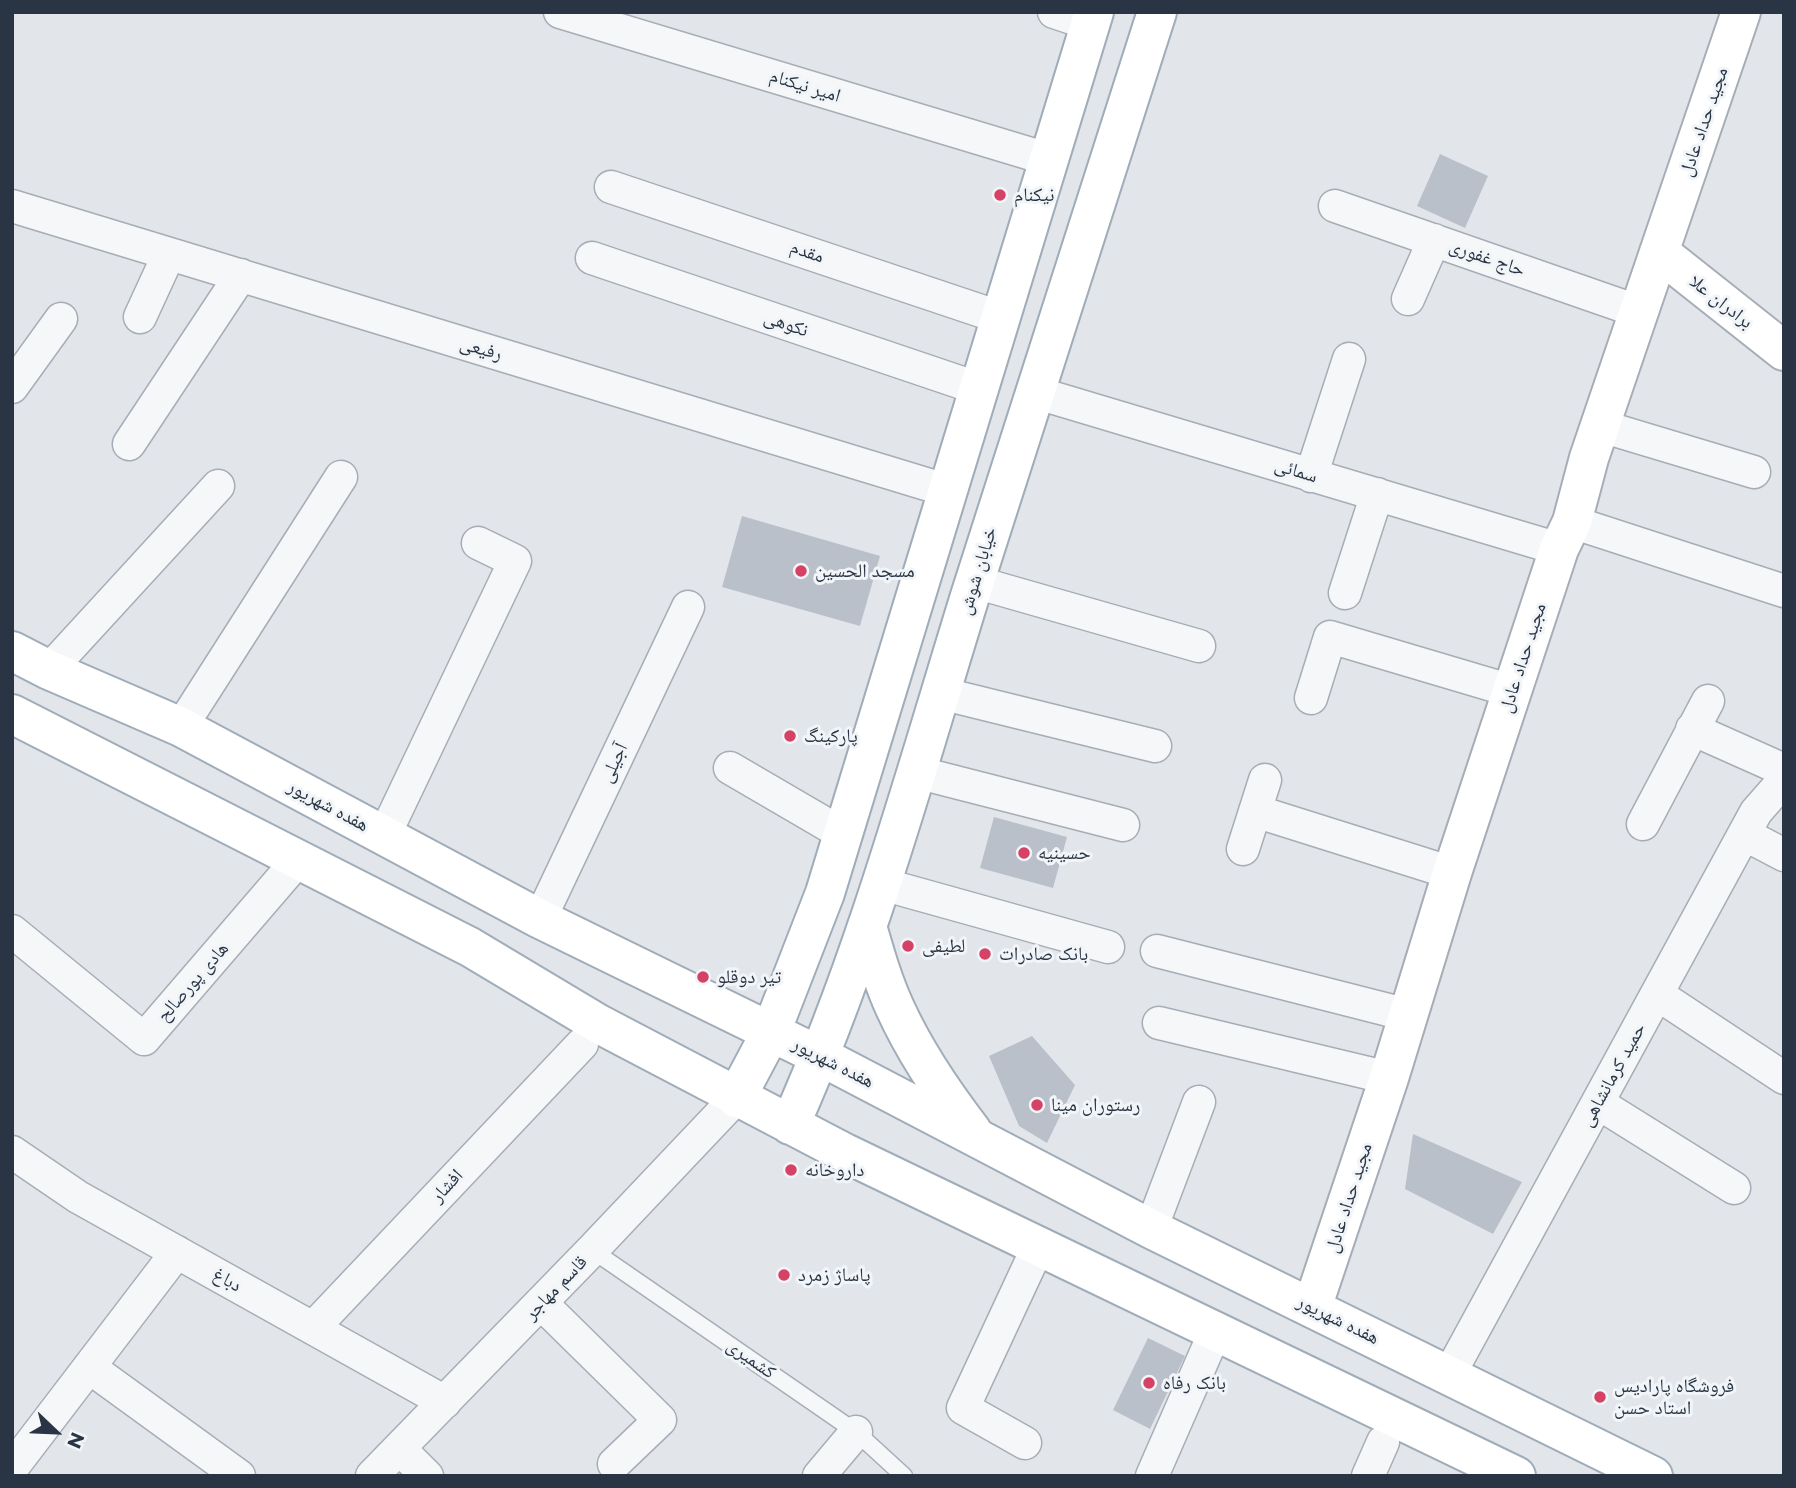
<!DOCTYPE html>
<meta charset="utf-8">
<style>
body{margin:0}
#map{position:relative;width:1796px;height:1488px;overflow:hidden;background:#e2e6eb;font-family:Montserrat,sans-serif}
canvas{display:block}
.frame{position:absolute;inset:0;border:14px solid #293544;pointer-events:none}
.north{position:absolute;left:21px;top:1397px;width:70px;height:70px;-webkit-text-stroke:5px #f2f5f8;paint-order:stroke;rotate:113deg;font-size:19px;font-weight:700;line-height:28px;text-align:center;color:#293544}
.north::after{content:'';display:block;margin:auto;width:24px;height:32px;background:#293544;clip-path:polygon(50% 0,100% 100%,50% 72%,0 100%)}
</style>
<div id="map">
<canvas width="1796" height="1488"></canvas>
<div class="frame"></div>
<div class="north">N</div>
</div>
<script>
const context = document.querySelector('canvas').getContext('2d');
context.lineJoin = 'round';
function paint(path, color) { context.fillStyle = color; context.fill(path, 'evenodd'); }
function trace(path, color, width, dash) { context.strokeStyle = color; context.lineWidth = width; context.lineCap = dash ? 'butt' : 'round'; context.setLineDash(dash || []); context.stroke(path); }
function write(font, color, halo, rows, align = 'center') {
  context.font = font + ' Montserrat,"Noto Naskh Arabic",sans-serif'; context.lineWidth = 6; context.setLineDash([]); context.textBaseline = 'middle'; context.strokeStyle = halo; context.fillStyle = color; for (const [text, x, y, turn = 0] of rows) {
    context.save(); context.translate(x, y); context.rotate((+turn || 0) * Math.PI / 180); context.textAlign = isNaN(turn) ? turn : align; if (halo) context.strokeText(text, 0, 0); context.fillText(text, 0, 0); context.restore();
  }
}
paint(new Path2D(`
 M 1440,154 L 1488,176 L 1465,228 L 1417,206 Z
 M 742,516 L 880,556 L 860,626 L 722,587 Z
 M 994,817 L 1067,837 L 1053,888 L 980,868 Z
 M 1032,1036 L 1075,1085 L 1047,1143 L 1019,1126 L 989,1056 Z
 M 1413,1134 L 1522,1182 L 1493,1234 L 1405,1189 Z
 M 1148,1338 L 1185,1356 L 1150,1429 L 1113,1410 Z`), '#b9c0c9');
const lane = new Path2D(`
 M 592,1250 L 856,1432 L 904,1476`);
const street = new Path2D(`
 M 560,12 L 1051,160
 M 1054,12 L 1090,24
 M 611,187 L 1002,318
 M 12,206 L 949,491
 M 1335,206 L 1640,312
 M 592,258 L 980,389
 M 1408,299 L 1434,240
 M 140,317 L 169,254
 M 12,387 L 61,319
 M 1034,392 L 1559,549
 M 1601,426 L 1754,472
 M 129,444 L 241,275
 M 1311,476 L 1349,359
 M 1572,522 L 1784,591
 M 975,582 L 1199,646
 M 1345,593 L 1377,494
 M 49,670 L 218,486
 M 940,693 L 1155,746
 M 1311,698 L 1330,637 L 1512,691
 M 181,727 L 341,477
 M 1692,729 L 1784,770
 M 730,768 L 843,834
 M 916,772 L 1123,825
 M 1255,811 L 1452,873
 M 1643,824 L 1708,701
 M 1744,834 L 1784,855
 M 384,836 L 515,561 L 478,543
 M 1243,849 L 1265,780
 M 882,884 L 1108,947
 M 540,919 L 688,607
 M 12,931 L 144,1039 L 298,860
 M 1157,951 L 1408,1015
 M 1657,994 L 1784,1078
 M 1159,1023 L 1389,1078
 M 1598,1103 L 1734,1188
 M 12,1152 L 78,1197 L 445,1402
 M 1151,1229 L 1199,1102
 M 541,1303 L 660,1420 L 614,1464
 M 313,1328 L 582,1044
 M 89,1367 L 239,1476
 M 1449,1375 L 1756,812 L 1784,780
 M 1025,1443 L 963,1408 L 1038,1247
 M 399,1448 L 427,1476
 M 12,1468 L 177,1252
 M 372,1476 L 592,1250 L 736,1098
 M 819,1476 L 856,1432
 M 1152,1476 L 1215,1332
 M 1368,1476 L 1383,1442`);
const secondary = new Path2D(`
 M 1659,252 L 1784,351
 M 1312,1308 L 1389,1078 L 1452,873 L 1559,549 L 1572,522 L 1589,458 L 1741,12`);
const primary = new Path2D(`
 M 12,651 L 49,670 L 181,727 L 540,919 L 820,1056 L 1151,1229 L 1653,1476
 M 12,714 L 470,947 L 597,1023 L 845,1153 L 1516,1476
 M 867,926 C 875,954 883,982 895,1008 C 915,1052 942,1092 972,1131
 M 736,1098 L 771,1032 L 825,893 L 1094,12
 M 790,1125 C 866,955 915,774 970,596 C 1031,401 1096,207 1157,12`);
trace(lane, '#a7adb6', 19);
trace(street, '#a7adb6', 35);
trace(secondary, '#a7adb6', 42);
trace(primary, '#a0acb8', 42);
trace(lane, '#f5f7f9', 16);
trace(street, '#f5f7f9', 32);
trace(secondary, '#fff', 38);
trace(primary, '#fff', 38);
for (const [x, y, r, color] of [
 [1000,195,7,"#d64166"],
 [801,571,7,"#d64166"],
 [790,736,7,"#d64166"],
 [1024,853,7,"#d64166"],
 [908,946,7,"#d64166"],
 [985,954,7,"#d64166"],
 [703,977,7,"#d64166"],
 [1037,1105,7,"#d64166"],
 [791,1170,7,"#d64166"],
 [784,1275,7,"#d64166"],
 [1149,1383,7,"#d64166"],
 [1600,1397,7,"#d64166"]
]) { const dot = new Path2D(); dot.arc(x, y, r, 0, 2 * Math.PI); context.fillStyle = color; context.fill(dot); trace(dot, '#f2f5f8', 2.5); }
write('19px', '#293544', '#f2f5f8', [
 ["امیر نیکنام",805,86,17],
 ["مجید حداد عادل",1704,122,-71],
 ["مقدم",807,252,19],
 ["حاج غفوری",1487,258,19],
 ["برادران علا",1721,302,38],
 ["نکوهی",786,324,19],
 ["رفیعی",481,349,16],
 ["سمائی",1296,471,17],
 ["خیابان شوش",978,571,-73],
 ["مجید حداد عادل",1523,658,-72],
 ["آجیلی",614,763,-65],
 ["هفده شهریور",328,806,28],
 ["هادی پورصالح",193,982,-49],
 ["هفده شهریور",833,1063,27],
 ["حمید کرمانشاهی",1613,1075,-61],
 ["افشار",447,1186,-47],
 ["مجید حداد عادل",1349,1198,-72],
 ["دباغ",227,1280,29],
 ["قاسم مهاجر",556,1288,-46],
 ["هفده شهریور",1338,1320,26],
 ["کشمیری",751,1359,35]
]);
write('19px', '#293544', '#f2f5f8', [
 ["نیکنام",1014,195],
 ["مسجد الحسین",815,571],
 ["پارکینگ",804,736],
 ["حسینیه",1038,853],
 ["لطیفی",922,946],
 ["بانک صادرات",999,954],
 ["تیر دوقلو",717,977],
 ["رستوران مینا",1051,1105],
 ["داروخانه",805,1170],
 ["پاساژ زمرد",798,1275],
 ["بانک رفاه",1163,1383],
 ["فروشگاه پارادیس",1614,1386],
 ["استاد حسن",1614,1408]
], 'left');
</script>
